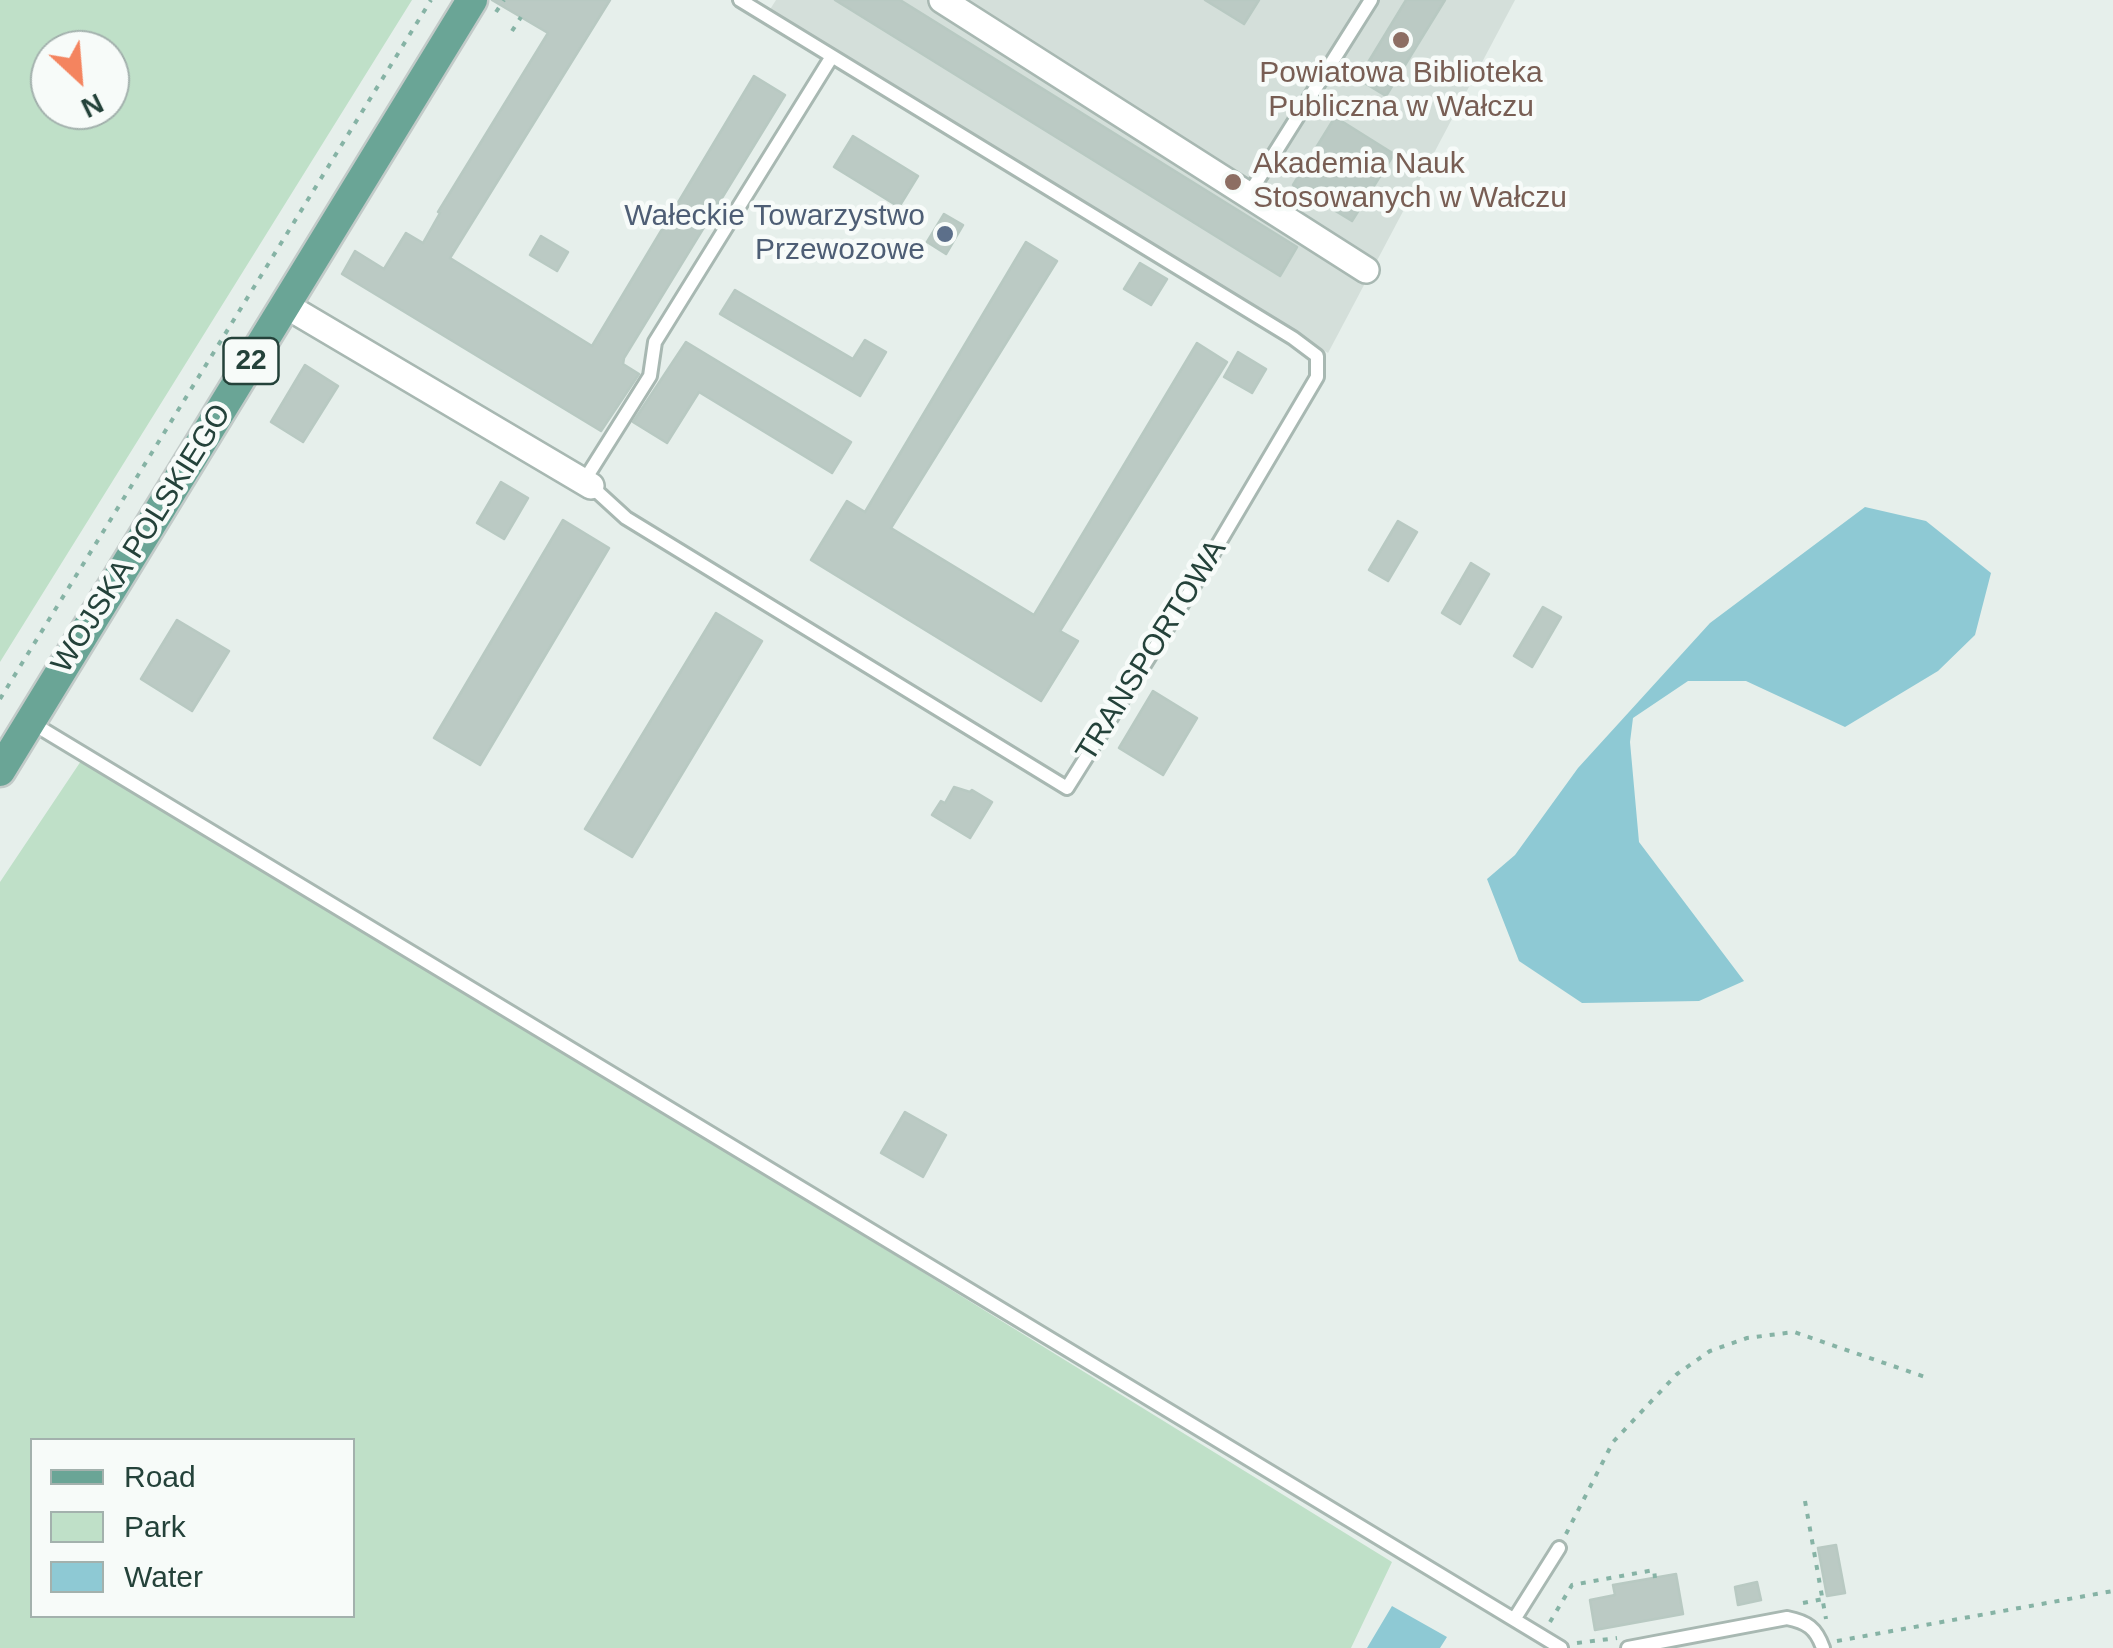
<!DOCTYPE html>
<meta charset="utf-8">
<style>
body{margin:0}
#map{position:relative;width:2113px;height:1648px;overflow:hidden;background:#e6efeb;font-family:Helvetica,sans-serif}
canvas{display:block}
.legend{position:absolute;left:30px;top:1438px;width:325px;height:180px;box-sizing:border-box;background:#f7fbf9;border:2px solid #a3b1ad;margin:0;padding:12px 18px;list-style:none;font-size:30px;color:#24423a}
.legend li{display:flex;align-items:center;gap:20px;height:50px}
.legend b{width:50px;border:2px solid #a3b1ad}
.north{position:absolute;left:30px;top:30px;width:100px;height:100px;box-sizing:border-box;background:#f7fbf9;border:2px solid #a3b1ad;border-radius:50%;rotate:154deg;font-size:28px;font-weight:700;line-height:40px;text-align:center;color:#24423a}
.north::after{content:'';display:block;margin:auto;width:35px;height:45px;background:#f4845f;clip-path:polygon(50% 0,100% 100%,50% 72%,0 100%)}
</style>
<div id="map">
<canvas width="2113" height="1648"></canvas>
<ul class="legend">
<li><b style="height:12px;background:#6aa596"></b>Road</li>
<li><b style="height:28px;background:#bfe0c8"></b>Park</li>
<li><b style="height:28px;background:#8ec9d4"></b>Water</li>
</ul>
<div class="north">N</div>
</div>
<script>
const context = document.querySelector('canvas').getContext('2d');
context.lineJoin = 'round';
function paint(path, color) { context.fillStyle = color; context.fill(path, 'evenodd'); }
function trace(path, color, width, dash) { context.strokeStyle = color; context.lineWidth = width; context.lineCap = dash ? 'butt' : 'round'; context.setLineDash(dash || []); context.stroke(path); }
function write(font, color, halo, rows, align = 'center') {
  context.font = font + ' Helvetica,sans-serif'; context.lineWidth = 9; context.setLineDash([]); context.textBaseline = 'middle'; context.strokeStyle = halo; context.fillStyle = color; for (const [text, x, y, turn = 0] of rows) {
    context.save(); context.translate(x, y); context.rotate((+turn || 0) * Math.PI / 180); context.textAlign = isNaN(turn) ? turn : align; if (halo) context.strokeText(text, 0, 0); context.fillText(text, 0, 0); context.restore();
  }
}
paint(new Path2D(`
 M 776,0 L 1515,0 L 1328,353 L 769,11 Z`), '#d4dfda');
paint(new Path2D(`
 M 0,0 L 412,0 L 0,662 ZM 50,50 L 110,50 L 110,110 L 50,110 Z
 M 85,755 L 1392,1562 L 1351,1648 L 0,1648 L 0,882 ZM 32,1440 L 352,1440 L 352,1616 L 32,1616 Z`), '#bfe0c8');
paint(new Path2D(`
 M 1865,507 L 1926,521 L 1991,573 L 1975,635 L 1938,671 L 1845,727 L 1746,681 L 1688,681 L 1633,718 L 1630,742 L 1639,842 L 1744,981 L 1699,1001 L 1582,1003 L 1519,961 L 1487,879 L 1515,855 L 1578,768 L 1710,623 Z
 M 1392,1606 L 1447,1637 L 1440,1648 L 1367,1648 Z`), '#8ec9d4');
const building = new Path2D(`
 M 492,0 L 610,0 L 450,258 L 592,346 L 754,76 L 785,95 L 624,358 L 623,364 L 639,374 L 601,431 L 342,274 L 355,251 L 384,269 L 406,233 L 423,243 L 440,213 L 438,212 L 548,33 Z
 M 835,0 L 900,0 L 1297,247 L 1280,276 Z
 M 1205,0 L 1259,0 L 1244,24 Z
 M 1406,0 L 1445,0 L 1386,96 L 1358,79 Z
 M 1335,117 L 1394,154 L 1352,221 L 1293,185 Z
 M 853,136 L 918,176 L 899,207 L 834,167 Z
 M 944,214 L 963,225 L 946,254 L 927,242 Z
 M 541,236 L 568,252 L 557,271 L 530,255 Z
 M 1026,242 L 1057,261 L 891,528 L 1034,615 L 1197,343 L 1227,362 L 1060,631 L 1078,641 L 1041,701 L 811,560 L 847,501 L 865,512 Z
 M 1140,263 L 1167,279 L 1151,305 L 1124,289 Z
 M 735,290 L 853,359 L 865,340 L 886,352 L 860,396 L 720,314 Z
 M 686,342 L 851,442 L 832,473 L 699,392 L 667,443 L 633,422 Z
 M 1238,352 L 1266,369 L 1252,393 L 1224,377 Z
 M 305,365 L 338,386 L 303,442 L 271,422 Z
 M 501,482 L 528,498 L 504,539 L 477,523 Z
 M 563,520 L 609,548 L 480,765 L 434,738 Z
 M 1398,521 L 1417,532 L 1388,581 L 1369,570 Z
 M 1471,563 L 1489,574 L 1460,624 L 1442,613 Z
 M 1543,607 L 1561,617 L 1532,667 L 1514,656 Z
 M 716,613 L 762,641 L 632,857 L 585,829 Z
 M 177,620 L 229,651 L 192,711 L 141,679 Z
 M 1153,691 L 1197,718 L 1163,775 L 1119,748 Z
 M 954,787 L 970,792 L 972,790 L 992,802 L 970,838 L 932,815 L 941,801 L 945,803 Z
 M 905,1112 L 946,1135 L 923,1177 L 881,1153 Z
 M 1836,1545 L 1845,1593 L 1827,1596 L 1818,1548 Z
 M 1676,1574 L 1683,1614 L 1595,1630 L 1590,1600 L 1615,1595 L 1613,1585 Z
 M 1757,1582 L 1761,1600 L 1738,1605 L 1735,1587 Z`);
paint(building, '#bbcac4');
trace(building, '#b8c9c2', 2.5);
const lane = new Path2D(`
 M 1249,194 L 1371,0
 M 584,481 L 650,376 L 655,342 L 831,58
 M 591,486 L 626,518 L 1067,788 L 1196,582 L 1317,377 L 1317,356 L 1293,338 L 740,0
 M 32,723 L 1561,1648
 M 1515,1618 L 1559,1548
 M 1628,1648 L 1787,1618 C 1807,1622 1816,1628 1823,1648`);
const street = new Path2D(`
 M 942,0 L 1366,270
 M 285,305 L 591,486`);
const primary = new Path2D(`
 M 0,771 L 472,0`);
trace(lane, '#a8b8b2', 18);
trace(street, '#a8b8b2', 30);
trace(primary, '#c2cac8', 35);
trace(new Path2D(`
 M 496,12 L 504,0
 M 512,31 L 521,17
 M 0,699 L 431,0
 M 1805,1501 L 1826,1619
 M 1566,1534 L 1613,1442 L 1677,1374 L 1710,1351 L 1747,1338 L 1794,1332 L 1928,1378
 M 1803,1603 L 1823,1599
 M 1550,1622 L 1572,1585 L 1654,1570 L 1655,1578
 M 1837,1641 L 2113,1591
 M 1577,1643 L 1617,1638`), '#86b3a5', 4, [5, 8]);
trace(lane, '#fff', 12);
trace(street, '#fff', 25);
trace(primary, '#6aa596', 30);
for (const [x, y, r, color] of [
 [1401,40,10,"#8d6e63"],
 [1233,182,10,"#8d6e63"],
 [945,234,10,"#5c6f8a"]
]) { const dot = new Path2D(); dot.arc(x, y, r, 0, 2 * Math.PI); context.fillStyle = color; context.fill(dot); trace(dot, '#f7fbf9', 4); }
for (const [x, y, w] of [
 [251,361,55]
]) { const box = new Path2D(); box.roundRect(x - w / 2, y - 23, w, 46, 8); context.fillStyle = '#f7fbf9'; context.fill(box); trace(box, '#24423a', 2.5); }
write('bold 28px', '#24423a', null, [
 ["22",251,361]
]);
write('30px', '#785e54', '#f7fbf9', [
 ["Powiatowa Biblioteka",1401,74],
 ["Publiczna w Wałczu",1401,108],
 ["Akademia Nauk",1253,165,"left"],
 ["Stosowanych w Wałczu",1253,199,"left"]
]);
write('30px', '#4e5e75', '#f7fbf9', [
 ["Wałeckie Towarzystwo",925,217],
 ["Przewozowe",925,251]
], 'right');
write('30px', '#24423a', '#f7fbf9', [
 ["WOJSKA POLSKIEGO",142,539,-58],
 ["TRANSPORTOWA",1152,651,-58]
]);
</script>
